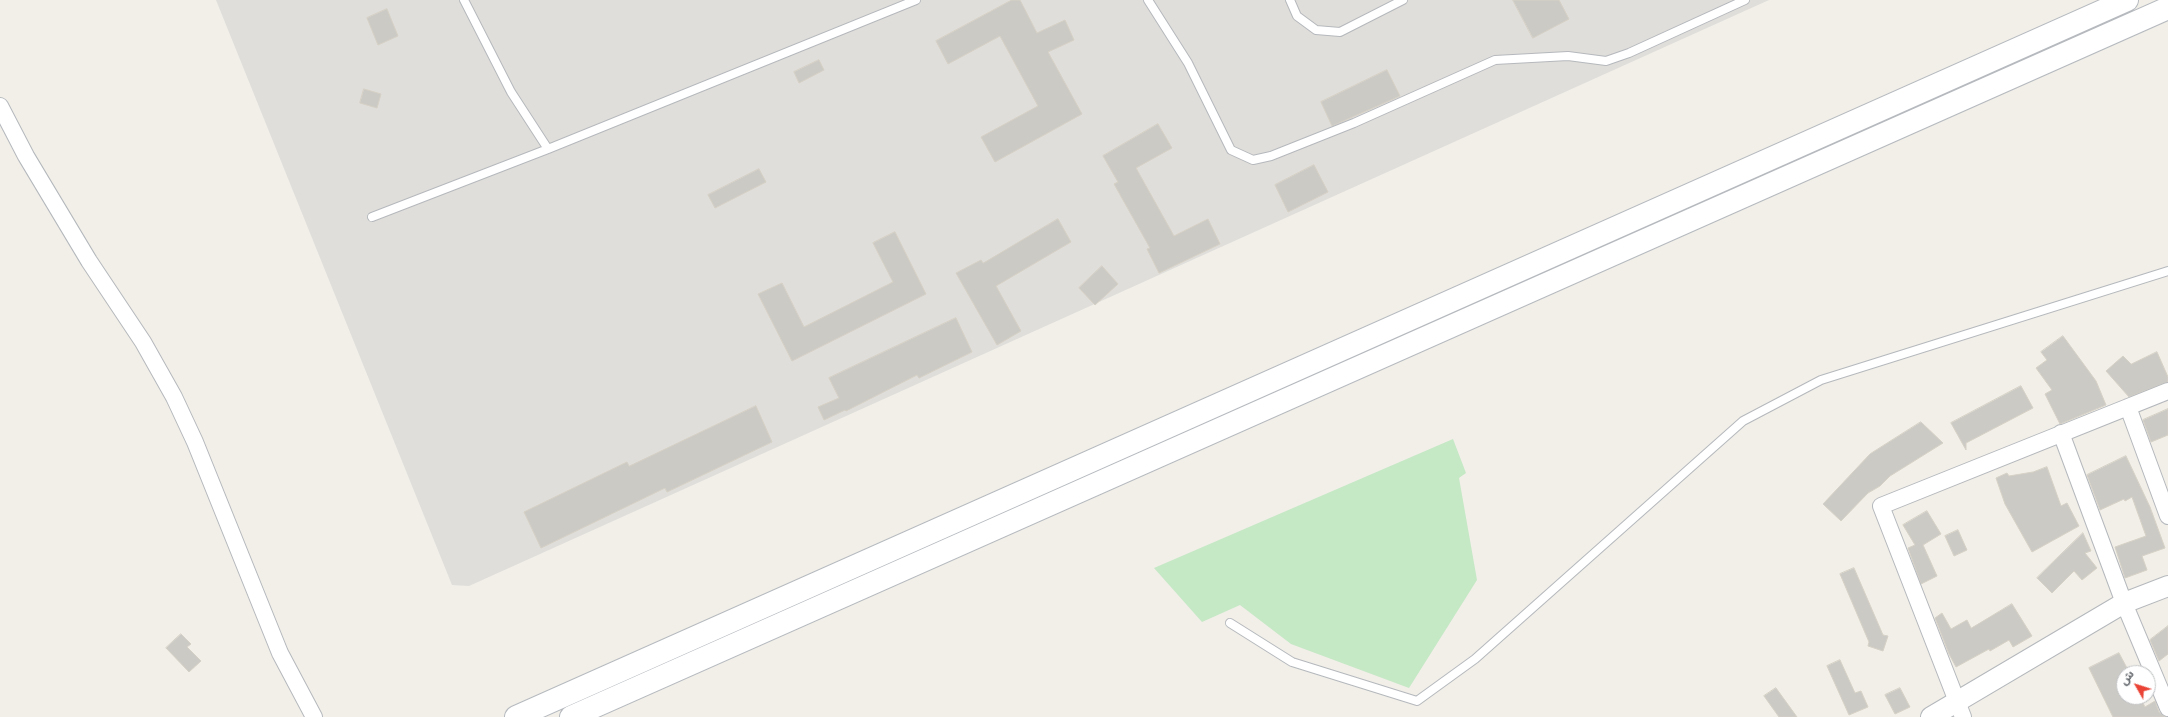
<!DOCTYPE html>
<meta charset="utf-8">
<style>
body{margin:0}
#map{position:relative;width:2168px;height:717px;overflow:hidden;background:#f1efe8;font-family:"Sofia Sans Condensed","Noto Sans Arabic",sans-serif}
canvas{display:block}
.north{position:absolute;left:2116px;top:665px;width:40px;height:40px;box-sizing:border-box;background:#fff;border:1px solid #bfc1c3;border-radius:50%;rotate:309deg;font-size:11px;font-weight:700;line-height:16px;text-align:center;color:#5f6368}
.north::after{content:'';display:block;margin:auto;width:14px;height:18px;background:#ea4335;clip-path:polygon(50% 0,100% 100%,50% 72%,0 100%)}
</style>
<div id="map">
<canvas width="2168" height="717"></canvas>
<div class="north">ش</div>
</div>
<script>
const context = document.querySelector('canvas').getContext('2d');
context.lineJoin = 'round';
function paint(path, color) { context.fillStyle = color; context.fill(path, 'evenodd'); }
function trace(path, color, width, dash) { context.strokeStyle = color; context.lineWidth = width; context.lineCap = dash ? 'butt' : 'round'; context.setLineDash(dash || []); context.stroke(path); }
paint(new Path2D(`
 M 216,0 L 1769,0 L 469,586 L 452,585 Z`), '#e0deda');
paint(new Path2D(`
 M 1453,439 L 1466,473 L 1459,478 L 1477,580 L 1409,688 L 1291,644 L 1240,605 L 1202,622 L 1154,568 Z`), '#c5e8c5');
const building = new Path2D(`
 M 1012,0 L 1020,0 L 1037,33 L 1065,20 L 1074,40 L 1048,52 L 1082,114 L 995,162 L 981,137 L 1038,106 L 1000,36 L 948,64 L 936,41 Z
 M 1513,0 L 1559,0 L 1569,19 L 1533,38 Z
 M 387,9 L 398,36 L 378,45 L 367,18 Z
 M 819,60 L 824,70 L 799,83 L 794,72 Z
 M 1387,70 L 1400,96 L 1332,126 L 1321,102 Z
 M 364,89 L 381,94 L 377,108 L 360,103 Z
 M 1158,124 L 1172,148 L 1136,168 L 1174,236 L 1208,219 L 1220,244 L 1159,273 L 1147,249 L 1150,248 L 1114,184 L 1118,182 L 1103,156 Z
 M 1314,165 L 1328,192 L 1288,212 L 1275,185 Z
 M 759,169 L 766,182 L 715,208 L 708,195 Z
 M 1058,219 L 1071,242 L 996,286 L 1021,331 L 997,345 L 956,273 L 981,260 L 983,263 Z
 M 895,232 L 926,294 L 792,361 L 758,294 L 782,283 L 804,327 L 893,282 L 873,243 Z
 M 1102,266 L 1118,284 L 1095,305 L 1079,288 Z
 M 956,318 L 972,352 L 919,378 L 917,375 L 846,411 L 845,410 L 824,420 L 818,407 L 839,398 L 829,378 Z
 M 2063,336 L 2096,381 L 2106,405 L 2060,424 L 2045,394 L 2052,390 L 2036,368 L 2047,360 L 2041,352 Z
 M 2157,352 L 2168,377 L 2168,382 L 2129,397 L 2106,371 L 2123,356 L 2131,364 Z
 M 2021,386 L 2033,408 L 1966,443 L 1966,450 L 1951,423 Z
 M 756,406 L 772,442 L 667,492 L 665,488 L 541,548 L 524,512 L 627,462 L 629,466 Z
 M 2168,409 L 2168,435 L 2151,442 L 2143,420 Z
 M 1921,422 L 1943,443 L 1890,476 L 1880,486 L 1868,493 L 1841,521 L 1823,504 L 1870,454 Z
 M 2126,456 L 2150,507 L 2165,548 L 2142,556 L 2147,570 L 2125,578 L 2115,547 L 2146,536 L 2132,497 L 2125,501 L 2124,499 L 2100,510 L 2087,475 Z
 M 2047,467 L 2061,506 L 2067,503 L 2079,526 L 2032,552 L 2005,504 L 1996,478 L 2007,473 L 2009,476 L 2033,472 Z
 M 1927,511 L 1941,534 L 1923,545 L 1937,576 L 1921,584 L 1908,548 L 1915,545 L 1903,525 Z
 M 1958,530 L 1967,550 L 1954,556 L 1945,536 Z
 M 2083,533 L 2091,551 L 2085,553 L 2097,568 L 2082,580 L 2074,571 L 2052,593 L 2037,578 Z
 M 1854,568 L 1883,635 L 1888,636 L 1883,651 L 1868,646 L 1869,642 L 1840,574 Z
 M 2012,604 L 2032,636 L 2013,647 L 2009,640 L 1990,651 L 1989,649 L 1956,667 L 1949,654 L 1935,618 L 1942,613 L 1951,629 L 1967,620 L 1971,628 Z
 M 2168,626 L 2168,654 L 2159,661 L 2150,640 Z
 M 181,634 L 191,644 L 187,647 L 201,661 L 189,672 L 166,648 Z
 M 2119,653 L 2127,668 L 2124,669 L 2124,697 L 2140,697 L 2145,707 L 2155,701 L 2159,712 L 2166,717 L 2113,717 L 2089,668 Z
 M 1840,660 L 1855,693 L 1861,691 L 1868,707 L 1849,715 L 1827,666 Z
 M 1776,688 L 1797,717 L 1779,717 L 1764,696 Z
 M 1900,688 L 1910,707 L 1895,714 L 1885,695 Z`);
paint(building, '#cccac5');
trace(building, '#d6d1c6', 1);
const service = new Path2D(`
 M 464,0 L 511,92 L 548,149
 M 1148,0 L 1188,63 L 1231,150 L 1253,160 L 1271,156 L 1354,123 L 1495,60 L 1568,56 L 1606,61 L 1629,53 L 1745,0
 M 1290,0 L 1297,16 L 1316,30 L 1340,32 L 1403,0
 M 372,217 L 548,149 L 916,0
 M 1230,623 L 1292,662 L 1417,701 L 1475,659 L 1743,421 L 1821,380 L 2168,271`);
const minor = new Path2D(`
 M 0,106 L 26,156 L 89,261 L 143,342 L 174,397 L 195,442 L 280,653 L 314,717
 M 2128,407 L 2168,516
 M 2061,433 L 2124,603 L 2168,708
 M 1963,717 L 1881,506 L 2168,391`);
const tertiary = new Path2D(`
 M 1931,717 L 2124,603 L 2168,586`);
const secondary = new Path2D(`
 M 516,717 L 2127,0
 M 571,717 L 2168,8`);
trace(service, '#b5b8bc', 10);
trace(minor, '#b5b8bc', 18);
trace(tertiary, '#b5b8bc', 22);
trace(secondary, '#b6babf', 24);
trace(service, '#fff', 8);
trace(minor, '#fff', 16);
trace(tertiary, '#fff', 20);
trace(secondary, '#fff', 22);
</script>
